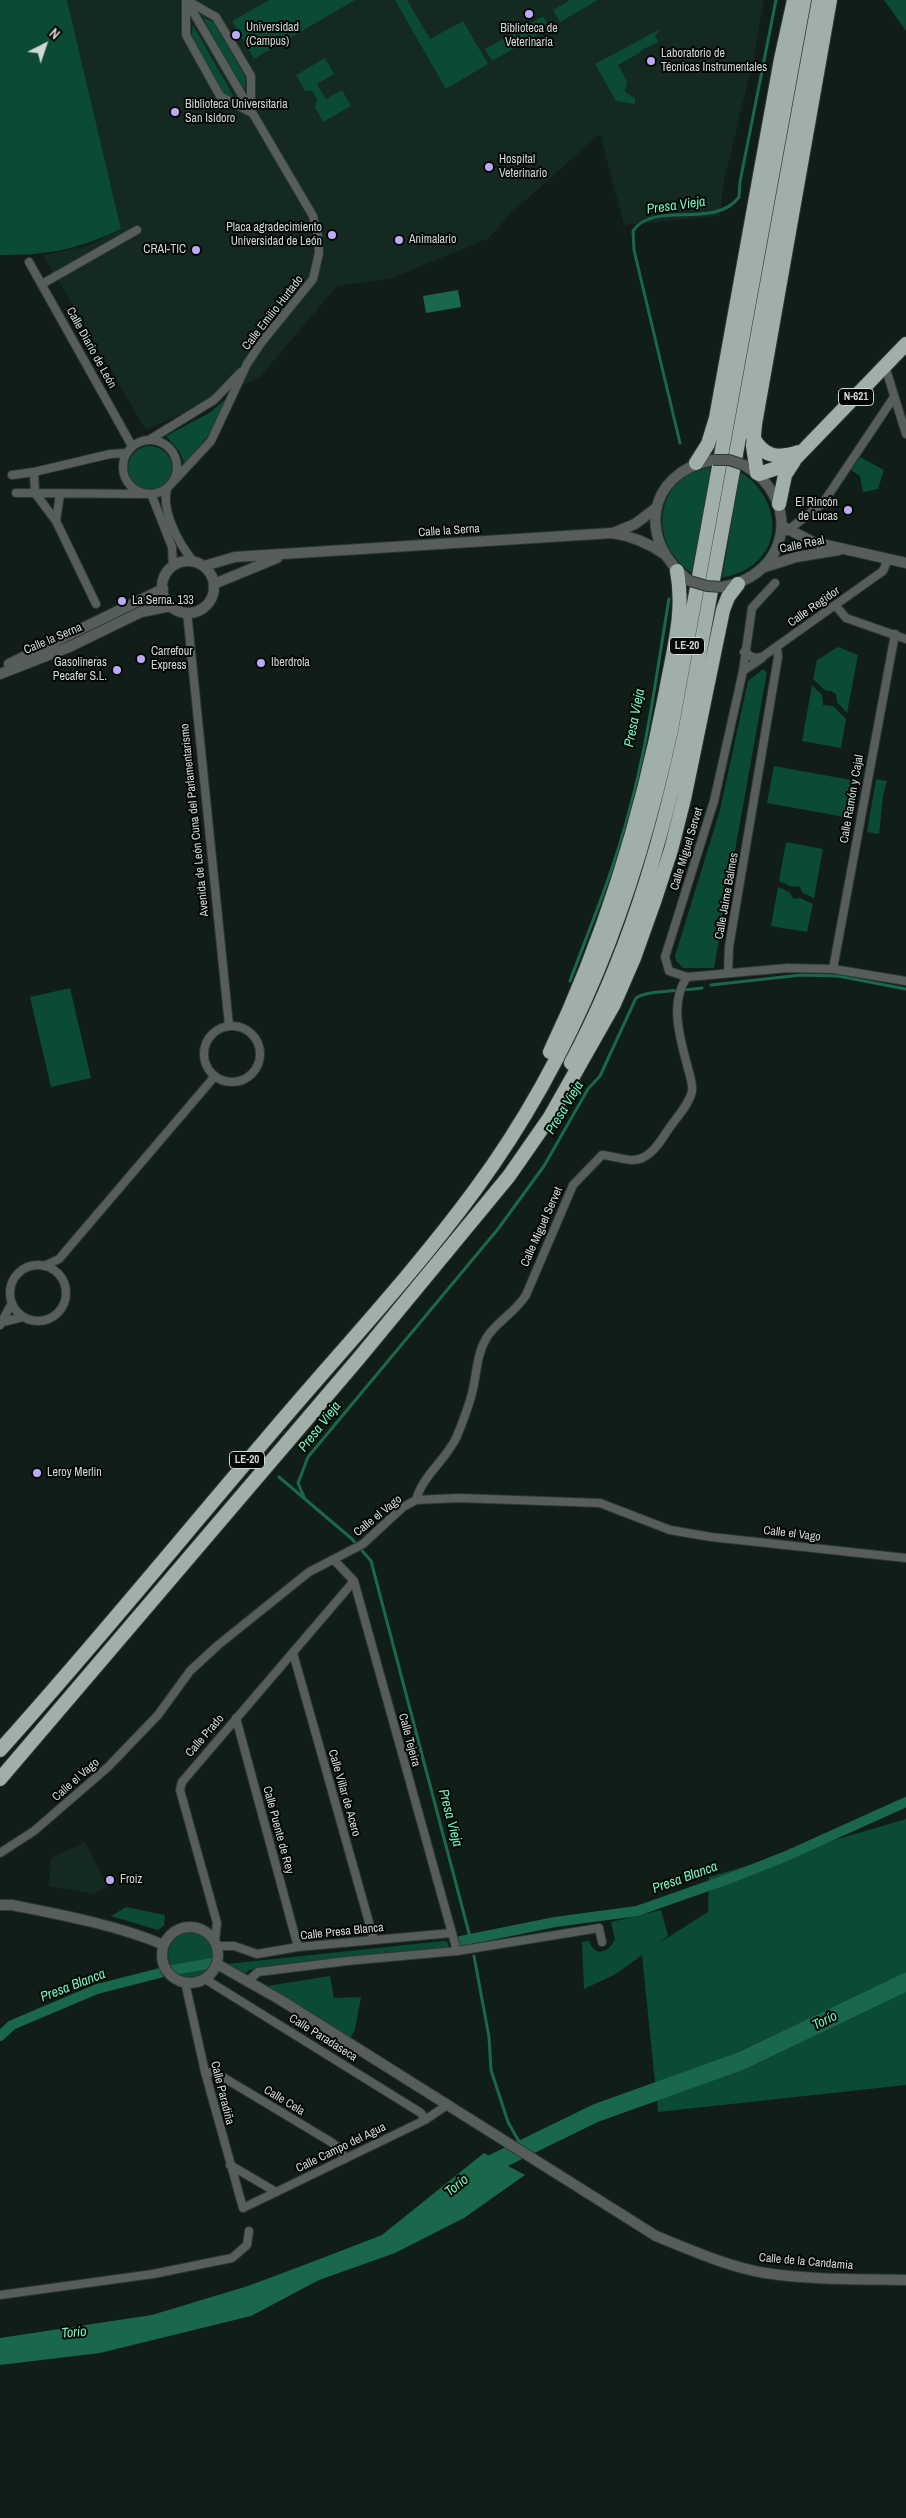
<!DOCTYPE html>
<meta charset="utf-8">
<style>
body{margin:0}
#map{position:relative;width:906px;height:2518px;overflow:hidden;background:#111e18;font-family:"Archivo Narrow",sans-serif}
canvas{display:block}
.north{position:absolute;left:20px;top:20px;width:50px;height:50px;-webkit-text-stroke:4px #030705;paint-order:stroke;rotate:41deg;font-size:14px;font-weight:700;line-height:20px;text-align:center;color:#d0d8d4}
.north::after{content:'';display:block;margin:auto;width:18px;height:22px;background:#d0d8d4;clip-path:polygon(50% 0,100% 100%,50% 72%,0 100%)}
</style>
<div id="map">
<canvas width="906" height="2518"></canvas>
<div class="north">N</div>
</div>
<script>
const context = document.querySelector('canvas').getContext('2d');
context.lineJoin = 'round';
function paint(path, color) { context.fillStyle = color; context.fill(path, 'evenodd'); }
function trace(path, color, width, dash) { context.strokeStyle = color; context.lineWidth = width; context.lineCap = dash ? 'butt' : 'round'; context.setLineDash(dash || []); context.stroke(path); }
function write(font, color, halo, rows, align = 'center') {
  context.font = font + ' "Archivo Narrow",sans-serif'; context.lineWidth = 4; context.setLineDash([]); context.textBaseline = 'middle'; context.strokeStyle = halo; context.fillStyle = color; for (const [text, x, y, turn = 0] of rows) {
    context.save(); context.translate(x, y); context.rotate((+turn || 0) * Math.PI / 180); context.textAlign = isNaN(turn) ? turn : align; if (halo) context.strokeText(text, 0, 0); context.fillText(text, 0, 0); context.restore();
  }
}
paint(new Path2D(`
 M 67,0 L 764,0 L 753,61 L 723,185 L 720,216 L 624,225 L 600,134 L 511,213 L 489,238 L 390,279 L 337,286 L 259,378 L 146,430 L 43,255 L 88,246 L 121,229 Z
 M 85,1842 L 108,1887 L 93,1894 L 49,1886 L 51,1858 Z`), '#142920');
paint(new Path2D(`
 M 0,0 L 67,0 L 121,229 C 75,250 50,255 0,255 Z
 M 269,0 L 355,0 L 254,59 L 232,21 Z
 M 395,0 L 407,0 L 430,39 L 463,21 L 488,64 L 446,89 Z
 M 570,0 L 598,0 L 560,22 L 553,10 Z
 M 884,0 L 906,0 L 906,31 Z
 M 543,16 L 549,28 L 492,61 L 485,49 Z
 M 203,18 L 214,22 L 246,78 L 244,92 Z
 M 193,25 L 235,99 L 222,93 L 191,37 Z
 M 660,29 L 655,37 L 659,42 L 641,50 L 641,52 L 618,65 L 627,81 L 625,92 L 635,98 L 635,104 L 616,101 L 595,64 Z
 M 325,58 L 334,74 L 317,84 L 326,99 L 342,90 L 351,106 L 323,122 L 315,107 L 317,99 L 312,91 L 305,91 L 296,75 Z
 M 227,398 L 212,432 L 184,463 L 180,452 L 166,436 L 209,413 Z
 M128 468a22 22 0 1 1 44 0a22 22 0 1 1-44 0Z
 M 860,457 L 884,470 L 878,489 L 863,492 L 860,476 L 851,470 Z
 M 714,467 L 692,573 C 646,542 654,474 714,467 Z
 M 740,472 C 772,490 787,538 754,564 C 744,572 734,575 722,578 Z
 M 838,647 L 858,655 L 847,713 L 837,702 L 836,694 L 831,691 L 826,691 L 813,679 L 817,660 Z
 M 763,669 L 767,672 L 714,968 L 683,968 L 676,961 L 675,956 L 720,810 L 748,681 Z
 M 812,685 L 822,695 L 823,705 L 833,706 L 846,719 L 841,748 L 802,741 Z
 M 774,766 L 856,781 L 850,818 L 767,803 Z
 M 876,779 L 887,781 L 883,796 L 879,834 L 867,832 Z
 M 786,842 L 823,849 L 814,898 L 803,893 L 799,886 L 792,887 L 779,881 Z
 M 778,887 L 789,892 L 794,899 L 800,898 L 813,904 L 807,932 L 771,926 Z
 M 70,988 L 91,1078 L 51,1087 L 30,997 Z
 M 906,1819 L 906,2085 L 658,2112 L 642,1955 L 616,1974 L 584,1989 L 582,1942 L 589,1941 C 595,1958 609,1953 615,1939 L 611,1922 L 661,1910 L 668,1936 L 656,1945 L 708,1912 L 709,1877 Z
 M 126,1907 L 165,1915 L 164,1926 L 158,1930 L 111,1916 Z
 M168 1955a23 23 0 1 1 46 0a23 23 0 1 1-46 0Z
 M 443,1941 L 447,1941 L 450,1950 L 356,1957 L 249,1970 L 245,1974 L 227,1964 Z
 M 330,1976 L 334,1998 L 361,1997 L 355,2029 L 350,2039 L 267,1986 Z`), '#0b4a34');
paint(new Path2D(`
 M 458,290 L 461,307 L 426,313 L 423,296 Z
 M 484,2153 L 525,2175 L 464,2218 L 395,2253 L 319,2280 L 251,2316 L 100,2353 L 0,2365 L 0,2338 L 152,2315 L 248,2286 L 320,2259 L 382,2235 Z`), '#1a684b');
trace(new Path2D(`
 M 680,443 L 634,250 L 633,231 C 653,200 715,230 739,197 L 740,182 L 776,0
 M 570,981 C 591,925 614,870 629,812 C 648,743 657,670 669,599
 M 711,985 L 801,975 L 838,976 L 906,989
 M 279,1477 L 352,1539 L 371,1561 L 470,1937
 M 305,1499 L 298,1483 L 308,1457 L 498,1229 L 544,1166 L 588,1089 L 600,1076 L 636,998 C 647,990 685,991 702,988
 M 474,1956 L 489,2037 L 491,2070 L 508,2122 L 522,2147`), '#1a684b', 3);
trace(new Path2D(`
 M 461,1941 L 555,1922 L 637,1911 L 728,1879 L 784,1857 L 906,1802
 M 173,1970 L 212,1963
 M 0,2036 L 12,2025 L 97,1989 L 160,1973`), '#1a684b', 10);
trace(new Path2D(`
 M 477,2171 L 596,2113 L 741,2061 L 906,1982`), '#1a684b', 18);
const minor = new Path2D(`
 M 188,1 L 216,17 L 234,47 L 251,76 L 251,111
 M 186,2 L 186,35 L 220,96 L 250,112
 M 29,262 L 132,446
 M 42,284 L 137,230
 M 885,366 L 906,434
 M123 467a27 27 0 1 1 54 0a27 27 0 1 1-54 0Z
 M 149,440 L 214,400 L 241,372
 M 126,453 L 110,454 L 34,472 L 35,493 L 145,494
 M 12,475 L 34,472
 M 171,484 L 211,441 L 247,364 L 261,343 L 313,279 L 319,253 L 318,236 L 313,216 L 186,0
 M 167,489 C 161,511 179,544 193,561
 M 16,493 L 35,493 L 56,521 L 96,604
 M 152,496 L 172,547 L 173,566
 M 56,521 L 60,494
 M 787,531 L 823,503 L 894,397
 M 775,583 L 752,608 L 743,671 L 714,801 L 665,957 L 669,971 L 687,977 L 788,968 L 833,969 L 906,981
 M 836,606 L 846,618 L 906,639
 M 187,612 L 229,1025
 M 744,652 L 754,658 L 762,657 L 883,571 L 888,559
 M 743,671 L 762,658
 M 833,969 L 895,634
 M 728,973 L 729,947 L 778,657 L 777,647
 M204 1054a28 28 0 1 1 56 0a28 28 0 1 1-56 0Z
 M10 1293a28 28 0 1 1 56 0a28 28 0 1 1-56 0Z
 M 44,1266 L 59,1259 L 215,1076
 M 3,1322 L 23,1317
 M 0,1325 L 12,1303
 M 416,1500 C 422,1476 447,1459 457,1436 C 463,1421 470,1404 473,1389 C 477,1371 477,1353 487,1337 C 498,1320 515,1313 526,1295 L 573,1185 L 602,1155 C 612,1156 625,1160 632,1160 C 651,1160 661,1140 670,1127 C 677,1117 690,1103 692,1091 C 693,1083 689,1073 687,1065 C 680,1037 669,1003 687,977
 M 334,1560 L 354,1581 L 457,1951 L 599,1928 L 602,1942
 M 293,1653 L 374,1940
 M 236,1718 L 298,1947
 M 0,1853 L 34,1831 L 108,1767 L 158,1715 L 190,1671 L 217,1646 L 309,1572 L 363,1544 L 403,1507 L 416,1500 L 458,1498 L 600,1503 L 670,1530 L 711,1537 L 906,1558
 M 215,1941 L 217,1923 L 180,1790 L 182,1782 L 354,1581
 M 217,1946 L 234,1946 L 257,1954 L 298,1947 L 451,1933
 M 205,1979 L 421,2113 L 425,2120
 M 248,1981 L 258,1972 L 347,1961 L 457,1951
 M 185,1982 L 205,2072 L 243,2208 L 425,2120 L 447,2105
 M 205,2072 L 216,2073 L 331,2142 L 339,2148 L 345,2159
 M 230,2165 L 276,2192
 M 0,2295 L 153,2274 L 232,2258 L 247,2245 L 249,2231`);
const tertiary = new Path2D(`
 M 782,526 L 813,542 L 906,563
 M 613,533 L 635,524 L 656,508
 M162 587a26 26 0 1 1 52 0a26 26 0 1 1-52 0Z
 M 204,566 L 235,557 L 612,533 C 632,536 647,542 664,554
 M 765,567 L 796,557 L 839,550
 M 690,581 C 637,542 645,473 713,460
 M 214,584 L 277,558
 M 721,587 C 790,576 803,500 744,465
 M 9,664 L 163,589
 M 0,674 L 69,647 L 141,612 L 171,606
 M 0,1905 L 12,1905 C 62,1915 117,1925 164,1945
 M162 1955a28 28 0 1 1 56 0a28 28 0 1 1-56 0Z
 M 217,1964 L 279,1999 L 656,2236 C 691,2250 728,2267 765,2273 C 811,2280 859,2279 906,2280`);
const trunk = new Path2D(`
 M 753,437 C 763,457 778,459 799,452
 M 696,463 L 708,444 L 716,418 L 781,59 L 794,0
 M 757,473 L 753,446 L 755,424 L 830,0
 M 759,474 L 786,465 L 796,458 L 906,344
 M 779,504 L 785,475 L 794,461
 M 550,1052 C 605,937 642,815 666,691 C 673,651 685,612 677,571
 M 571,1063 C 627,959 660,847 685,733 L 819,0
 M 0,1750 C 91,1649 178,1542 267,1438 C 336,1356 411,1277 475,1190 C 576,1053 635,896 671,730 L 804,0
 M 0,1779 L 359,1358 L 509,1176 L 550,1117 L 614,1004 L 634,958 L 654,902 L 671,850 L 684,799 L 723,610 L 728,597 L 738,584`);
trace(minor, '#2c3832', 10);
trace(tertiary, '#2c3832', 12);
trace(trunk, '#2c3832', 16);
trace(minor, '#575e5a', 8);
trace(tertiary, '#575e5a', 10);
trace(trunk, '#a0b0a8', 14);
const tertiaryBridge = new Path2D(`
 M 713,460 L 729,460 L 744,465
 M 690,581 L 707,586 L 721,587`);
trace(tertiaryBridge, '#2c3832', 12, []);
trace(tertiaryBridge, '#575e5a', 10);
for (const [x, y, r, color] of [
 [529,14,5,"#bea9f4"],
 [236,35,5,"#bea9f4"],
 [651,61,5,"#bea9f4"],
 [175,112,5,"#bea9f4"],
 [489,167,5,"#bea9f4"],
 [332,235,5,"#bea9f4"],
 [399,240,5,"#bea9f4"],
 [196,250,5,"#bea9f4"],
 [848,510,5,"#bea9f4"],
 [122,601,5,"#bea9f4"],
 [141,659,5,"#bea9f4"],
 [261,663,5,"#bea9f4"],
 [117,670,5,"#bea9f4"],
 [37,1473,5,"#bea9f4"],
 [110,1880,5,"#bea9f4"]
]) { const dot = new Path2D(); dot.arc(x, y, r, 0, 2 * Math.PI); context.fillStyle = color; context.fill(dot); trace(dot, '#030705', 2); }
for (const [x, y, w] of [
 [856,397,35],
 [687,646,35],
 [247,1460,35]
]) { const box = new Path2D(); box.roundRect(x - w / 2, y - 8.5, w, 17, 4); context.fillStyle = '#030705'; context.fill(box); trace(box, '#d0d8d4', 1); }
write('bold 11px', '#d0d8d4', null, [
 ["N-621",856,397],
 ["LE-20",687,646],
 ["LE-20",247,1460]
]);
write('12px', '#d0d8d4', '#030705', [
 ["Universidad",246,28],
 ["(Campus)",246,42],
 ["Biblioteca de",529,29,"center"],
 ["Veterinaria",529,43,"center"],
 ["Laboratorio de",661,54],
 ["Técnicas Instrumentales",661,68],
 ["Biblioteca Universitaria",185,105],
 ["San Isidoro",185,119],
 ["Hospital",499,160],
 ["Veterinario",499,174],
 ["Placa agradecimiento",322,228,"right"],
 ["Universidad de León",322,242,"right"],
 ["Animalario",409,240],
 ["CRAI-TIC",186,250,"right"],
 ["El Rincón",838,503,"right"],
 ["de Lucas",838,517,"right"],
 ["La Serna. 133",132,601],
 ["Carrefour",151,652],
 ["Express",151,666],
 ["Gasolineras",107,663,"right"],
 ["Pecafer S.L.",107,677,"right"],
 ["Iberdrola",271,663],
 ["Leroy Merlin",47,1473],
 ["Froiz",120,1880]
], 'left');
write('12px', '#d0d8d4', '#030705', [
 ["Calle Emilio Hurtado",273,313,-52],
 ["Calle Diario de León",91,348,61],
 ["Calle la Serna",449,531,-4],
 ["Calle Real",802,545,-12],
 ["Calle Regidor",814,607,-35],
 ["Calle la Serna",53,639,-23],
 ["Calle Ramón y Cajal",852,799,-80],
 ["Avenida de León Cuna del Parlamentarismo",195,820,-96],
 ["Calle Miguel Servet",687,849,-73],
 ["Calle Jaime Balmes",727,896,-80],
 ["Calle Miguel Servet",542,1227,-66],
 ["Calle el Vago",378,1516,-39],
 ["Calle el Vago",792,1534,7],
 ["Calle Prado",205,1736,-49],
 ["Calle Tejeira",409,1740,75],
 ["Calle el Vago",76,1780,-41],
 ["Calle Villar de Acero",344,1793,74],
 ["Calle Puente de Rey",278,1830,75],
 ["Calle Presa Blanca",342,1932,-6],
 ["Calle Paradaseca",323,2038,32],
 ["Calle Paradiña",222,2093,76],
 ["Calle Cela",284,2101,31],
 ["Calle Campo del Agua",341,2148,-26],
 ["Calle de la Candamia",806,2262,5]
]);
write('italic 14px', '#72f5bf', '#030705', [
 ["Presa Vieja",676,206,-8],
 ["Presa Vieja",635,718,-79],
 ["Presa Vieja",565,1108,-59],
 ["Presa Vieja",320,1427,-52],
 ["Presa Vieja",450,1818,75],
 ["Presa Blanca",685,1878,-20],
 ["Presa Blanca",73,1986,-21],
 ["Torío",825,2021,-26],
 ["Torío",457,2186,-39],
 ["Torío",74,2333,-5]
]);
</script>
